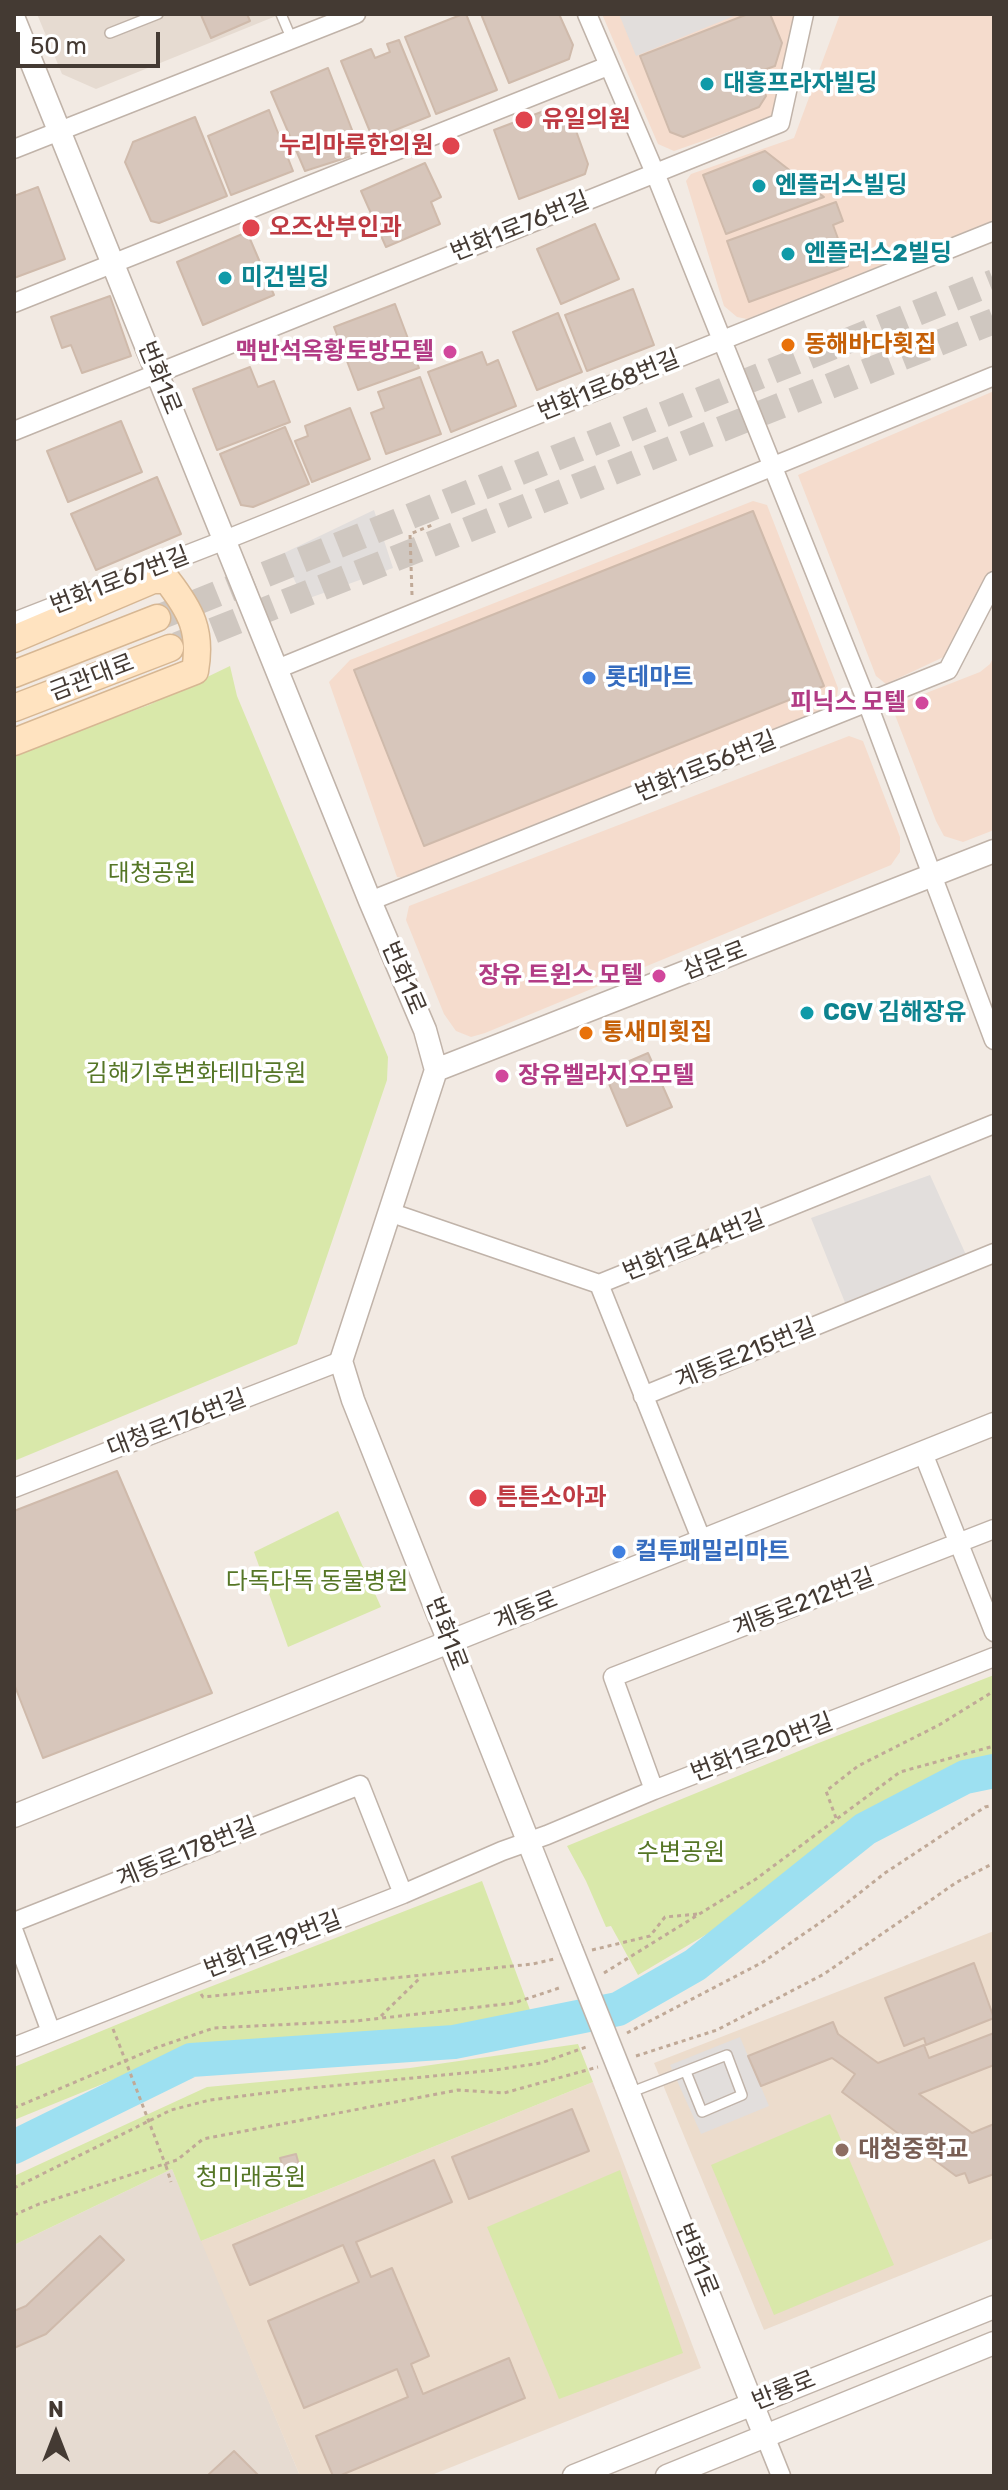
<!DOCTYPE html>
<meta charset="utf-8">
<style>
body{margin:0}
#map{position:relative;width:1008px;height:2490px;overflow:hidden;background:#f2eae3;font-family:Rubik,sans-serif}
canvas{display:block}
.frame{position:absolute;inset:0;border:16px solid #443a33;pointer-events:none}
.north{position:absolute;left:16px;top:2394px;width:80px;height:80px;-webkit-text-stroke:6px #fff;paint-order:stroke;rotate:0deg;font-size:22px;font-weight:700;line-height:32px;text-align:center;color:#443a33}
.north::after{content:'';display:block;margin:auto;width:28px;height:36px;background:#443a33;clip-path:polygon(50% 0,100% 100%,50% 72%,0 100%)}
.scale{position:absolute;left:16px;top:32px;width:144px;height:36px;box-sizing:border-box;border:4px solid #443a33;border-top:0;padding-left:10px;font-size:24px;line-height:28px;white-space:nowrap;color:#443a33;-webkit-text-stroke:6px #fff;paint-order:stroke}
</style>
<div id="map">
<canvas width="1008" height="2490"></canvas>
<div class="frame"></div>
<div class="north">N</div>
<div class="scale">50 m</div>
</div>
<script>
const context = document.querySelector('canvas').getContext('2d');
context.lineJoin = 'round';
function paint(path, color) { context.fillStyle = color; context.fill(path, 'evenodd'); }
function trace(path, color, width, dash) { context.strokeStyle = color; context.lineWidth = width; context.lineCap = dash ? 'butt' : 'round'; context.setLineDash(dash || []); context.stroke(path); }
function write(font, color, halo, rows, align = 'center') {
  context.font = font + ' Rubik,"Noto Sans KR",sans-serif'; context.lineWidth = 7; context.setLineDash([]); context.textBaseline = 'middle'; context.strokeStyle = halo; context.fillStyle = color; for (const [text, x, y, turn = 0] of rows) {
    context.save(); context.translate(x, y); context.rotate((+turn || 0) * Math.PI / 180); context.textAlign = isNaN(turn) ? turn : align; if (halo) context.strokeText(text, 0, 0); context.fillText(text, 0, 0); context.restore();
  }
}
paint(new Path2D(`
 M 37,14 L 281,14 L 96,89 L 62,74 Z
 M 172,2169 L 300,2476 L 14,2476 L 14,2245 Z`), '#e6dbd1');
paint(new Path2D(`
 M 602,14 L 798,14 L 771,117 L 674,151 L 658,144 Z
 M 840,14 L 994,14 L 994,220 L 747,319 L 737,317 L 724,306 L 686,181 L 691,174 L 794,138 Z
 M 994,391 L 994,591 L 967,646 L 886,684 L 876,676 L 798,475 Z
 M 753,501 L 767,505 L 838,688 L 836,707 L 416,879 L 397,877 L 329,682 L 350,660 Z
 M 994,656 L 994,830 L 963,842 L 944,836 L 936,821 L 895,715 L 898,704 L 980,672 L 990,664 Z
 M 849,736 L 863,741 L 900,837 L 900,852 L 891,865 L 485,1033 L 471,1037 L 456,1031 L 444,1014 L 406,920 L 409,906 Z`), '#f5dccd');
paint(new Path2D(`
 M 994,1931 L 994,2238 L 764,2330 L 654,2063 Z
 M 593,2082 L 701,2368 L 429,2476 L 300,2476 L 201,2241 Z`), '#ecdccc');
paint(new Path2D(`
 M 230,666 L 237,696 L 388,1057 L 387,1080 L 297,1344 L 14,1461 L 14,754 L 149,705 Z
 M 338,1511 L 381,1607 L 288,1647 L 254,1552 Z
 M 994,1675 L 994,1755 L 944,1771 L 878,1812 L 734,1918 L 638,1975 L 611,1926 L 606,1927 L 586,1881 L 567,1846 L 816,1744 Z
 M 482,1881 L 530,2010 L 448,2030 L 194,2047 L 14,2120 L 14,2067 L 184,1997 Z
 M 578,2044 L 593,2082 L 201,2241 L 172,2169 L 14,2245 L 14,2176 L 207,2087 L 410,2068 Z
 M 830,2114 L 894,2265 L 774,2315 L 711,2165 Z
 M 620,2170 L 683,2353 L 559,2399 L 487,2227 Z`), '#d9e8aa');
paint(new Path2D(`
 M 619,14 L 739,14 L 636,56 Z
 M 374,510 L 393,568 L 304,600 L 282,554 Z
 M 930,1175 L 967,1257 L 846,1305 L 811,1218 Z
 M 740,2037 L 769,2106 L 701,2134 L 670,2065 Z`), '#e2dedc');
trace(new Path2D(`
 M 14,2147 L 191,2060 L 454,2042 L 618,2009 L 695,1965 L 865,1829 L 965,1777 L 994,1771`), '#9de0f1', 34);
const building = new Path2D(`
 M 247,14 L 250,21 L 211,38 L 201,15 Z
 M 463,14 L 466,14 L 497,90 L 436,114 L 405,37 Z
 M 481,14 L 559,14 L 573,45 L 569,59 L 509,83 Z
 M 748,14 L 770,14 L 782,43 L 775,66 L 758,72 L 766,96 L 759,107 L 683,137 L 670,132 L 640,56 Z
 M 399,40 L 430,116 L 373,139 L 341,61 L 371,49 L 375,58 L 390,52 L 387,44 Z
 M 328,68 L 361,153 L 305,171 L 271,92 Z
 M 557,106 L 570,114 L 588,164 L 585,174 L 519,199 L 494,130 Z
 M 269,110 L 293,171 L 231,195 L 208,136 Z
 M 195,117 L 227,196 L 159,223 L 151,221 L 125,162 L 133,142 Z
 M 765,151 L 824,197 L 726,234 L 703,175 Z
 M 425,163 L 441,197 L 431,202 L 440,224 L 386,247 L 361,191 Z
 M 38,187 L 65,259 L 14,278 L 14,196 Z
 M 836,202 L 843,221 L 833,225 L 848,266 L 749,302 L 727,241 Z
 M 595,224 L 619,279 L 561,304 L 537,249 Z
 M 247,232 L 274,295 L 203,325 L 177,262 Z
 M 633,289 L 654,345 L 587,371 L 565,315 Z
 M 110,296 L 131,356 L 82,373 L 71,345 L 62,348 L 51,317 Z
 M 395,304 L 419,368 L 358,390 L 334,327 Z
 M 558,313 L 582,372 L 537,390 L 513,332 Z
 M 482,352 L 487,365 L 498,360 L 516,406 L 451,432 L 428,372 Z
 M 250,367 L 258,387 L 274,381 L 290,422 L 217,450 L 193,389 Z
 M 420,377 L 441,434 L 386,454 L 371,413 L 384,408 L 378,392 Z
 M 350,408 L 370,459 L 312,482 L 295,441 L 308,436 L 305,426 Z
 M 121,421 L 142,472 L 68,502 L 47,451 Z
 M 285,427 L 309,484 L 253,507 L 241,505 L 220,454 Z
 M 157,477 L 181,534 L 96,570 L 71,514 Z
 M 753,511 L 824,686 L 424,846 L 354,670 Z
 M 648,1053 L 672,1107 L 627,1126 L 604,1072 Z
 M 117,1471 L 212,1693 L 43,1758 L 14,1684 L 14,1511 Z
 M 974,1963 L 994,2018 L 926,2045 L 924,2038 L 904,2046 L 885,1998 Z
 M 833,2022 L 838,2034 L 878,2063 L 924,2045 L 929,2058 L 994,2033 L 994,2065 L 919,2094 L 972,2133 L 994,2124 L 994,2174 L 969,2183 L 965,2173 L 956,2176 L 842,2092 L 855,2074 L 832,2058 L 761,2086 L 748,2056 Z
 M 572,2109 L 589,2151 L 469,2199 L 452,2157 Z
 M 296,2154 L 302,2176 L 287,2180 L 280,2158 Z
 M 434,2160 L 452,2202 L 356,2242 L 371,2277 L 392,2268 L 429,2356 L 411,2364 L 423,2394 L 509,2358 L 525,2398 L 339,2476 L 333,2476 L 316,2436 L 408,2397 L 397,2369 L 304,2408 L 268,2321 L 359,2282 L 343,2245 L 250,2285 L 233,2245 Z
 M 100,2236 L 124,2260 L 46,2334 L 14,2348 L 14,2311 L 26,2306 Z
 M 234,2451 L 258,2475 L 207,2476 Z`);
paint(building, '#d7c6bb');
trace(building, '#cfbaab', 2);
trace(new Path2D(`
 M 157,618 L 994,282
 M 177,645 L 994,321`), '#cfc7c0', 26, [26, 13]);
const service = new Path2D(`
 M 281,14 L 292,40
 M 110,33 L 158,14
 M 629,2093 L 727,2055 L 742,2095 L 702,2112 L 686,2072`);
const minor = new Path2D(`
 M 587,14 L 655,173 L 867,702 L 994,1040
 M 14,149 L 356,14
 M 14,303 L 608,66
 M 14,431 L 780,123 L 804,14
 M 14,622 L 225,540 L 994,231
 M 277,669 L 994,376
 M 370,901 L 948,670 L 994,581
 M 389,1212 L 599,1284 L 994,1124
 M 599,1284 L 702,1541
 M 643,1396 L 994,1253
 M 923,1453 L 994,1632
 M 14,1488 L 341,1361
 M 654,1790 L 613,1677 L 994,1529
 M 14,1922 L 360,1785 L 403,1894
 M 14,1932 L 51,2032
 M 14,2047 L 403,1894 L 502,1851 L 547,1835 L 654,1790 L 994,1657
 M 765,2436 L 781,2476`);
const tertiary = new Path2D(`
 M 14,19 L 370,901 L 425,1030 L 436,1070 L 341,1361 L 353,1400 L 571,1949
 M 436,1070 L 994,851
 M 14,1816 L 994,1424
 M 625,2084 L 765,2436
 M 574,2476 L 994,2307
 M 667,2476 L 994,2343`);
const secondary = new Path2D(`
 M 14,639 L 153,580 L 167,580 C 191,611 202,631 195,671 L 14,742
 M 14,674 L 157,618
 M 14,708 L 170,648`);
trace(service, '#c0b3a9', 12);
trace(minor, '#c0b3a9', 21);
trace(tertiary, '#c0b3a9', 25);
trace(secondary, '#d7b793', 29);
trace(new Path2D(`
 M 412,595 L 410,534 L 432,525
 M 836,1818 L 826,1791 L 858,1766 L 939,1725 L 994,1691
 M 592,1950 L 650,1936 L 665,1917 L 698,1914
 M 604,1973 L 756,1879 L 900,1772 L 994,1746
 M 201,1994 L 203,1997 L 533,1964 L 554,1959
 M 381,2016 L 421,1977
 M 113,2029 L 119,2044
 M 627,2033 L 763,1962 L 834,1913 L 885,1873 L 985,1807 L 994,1805
 M 636,2056 L 717,2030 L 824,1974 L 957,1882 L 994,1863
 M 14,2108 L 158,2047 L 214,2028 L 356,2021 L 514,2003 L 562,1987
 M 166,2166 L 171,2182
 M 14,2188 L 171,2110 L 210,2100 L 289,2090 L 495,2070 L 541,2063 L 589,2046
 M 14,2215 L 39,2204 L 177,2160 L 203,2139 L 458,2090 L 504,2093 L 598,2067`), '#c0a997', 3, [4, 4]);
trace(service, '#fff', 9);
trace(minor, '#fff', 18);
trace(tertiary, '#fff', 22);
trace(secondary, '#ffe3c0', 26);
const tertiaryBridge = new Path2D(`
 M 571,1949 L 625,2084`);
trace(tertiaryBridge, '#c0b3a9', 25, []);
trace(new Path2D(`
 M 119,2044 L 166,2166`), '#c0a997', 3, [4, 4]);
trace(tertiaryBridge, '#fff', 22);
for (const [x, y, r, color] of [
 [707,84,8,"#0f9aa8"],
 [524,120,10,"#e0444e"],
 [451,146,10,"#e0444e"],
 [759,186,8,"#0f9aa8"],
 [251,228,10,"#e0444e"],
 [788,254,8,"#0f9aa8"],
 [225,278,8,"#0f9aa8"],
 [788,345,8,"#e8710a"],
 [450,352,8,"#d1479c"],
 [589,678,8,"#3f7fe0"],
 [922,703,8,"#d1479c"],
 [659,976,8,"#d1479c"],
 [807,1013,8,"#0f9aa8"],
 [586,1033,8,"#e8710a"],
 [502,1076,8,"#d1479c"],
 [478,1498,10,"#e0444e"],
 [619,1552,8,"#3f7fe0"],
 [842,2150,8,"#8d6e63"]
]) { const dot = new Path2D(); dot.arc(x, y, r, 0, 2 * Math.PI); context.fillStyle = color; context.fill(dot); trace(dot, '#fff', 3); }
write('bold 24px', '#0d838f', '#fff', [
 ["대흥프라자빌딩",723,84],
 ["엔플러스빌딩",775,186],
 ["엔플러스2빌딩",804,254],
 ["미건빌딩",241,278],
 ["CGV 김해장유",823,1013]
], 'left');
write('bold 24px', '#be3a42', '#fff', [
 ["유일의원",542,120],
 ["누리마루한의원",433,146,"right"],
 ["오즈산부인과",269,228],
 ["튼튼소아과",496,1498]
], 'left');
write('24px', '#443a33', '#fff', [
 ["번화1로76번길",520,227,-22],
 ["번화1로",159,378,68],
 ["번화1로68번길",609,386,-22],
 ["번화1로67번길",120,581,-21],
 ["금관대로",92,678,-21],
 ["번화1로56번길",706,767,-22],
 ["삼문로",715,961,-21],
 ["번화1로",403,978,67],
 ["번화1로44번길",694,1246,-22],
 ["계동로215번길",746,1354,-22],
 ["대청로176번길",177,1424,-21],
 ["계동로212번길",804,1603,-21],
 ["계동로",526,1611,-22],
 ["번화1로",446,1634,69],
 ["번화1로20번길",762,1748,-21],
 ["계동로178번길",187,1853,-22],
 ["번화1로19번길",273,1945,-21],
 ["번화1로",696,2260,68],
 ["반룡로",784,2391,-22]
]);
write('bold 24px', '#c56008', '#fff', [
 ["동해바다횟집",804,345],
 ["통새미횟집",602,1033]
], 'left');
write('bold 24px', '#b23c85', '#fff', [
 ["맥반석옥황토방모텔",434,352],
 ["피닉스 모텔",906,703],
 ["장유 트윈스 모텔",643,976],
 ["장유벨라지오모텔",518,1076,"left"]
], 'right');
write('bold 24px', '#366cbe', '#fff', [
 ["롯데마트",605,678],
 ["컬투패밀리마트",635,1552]
], 'left');
write('24px', '#557626', '#fff', [
 ["대청공원",152,874],
 ["김해기후변화테마공원",196,1074],
 ["다독다독 동물병원",317,1582],
 ["수변공원",681,1853],
 ["청미래공원",251,2178]
]);
write('bold 24px', '#785e54', '#fff', [
 ["대청중학교",858,2150]
], 'left');
</script>
